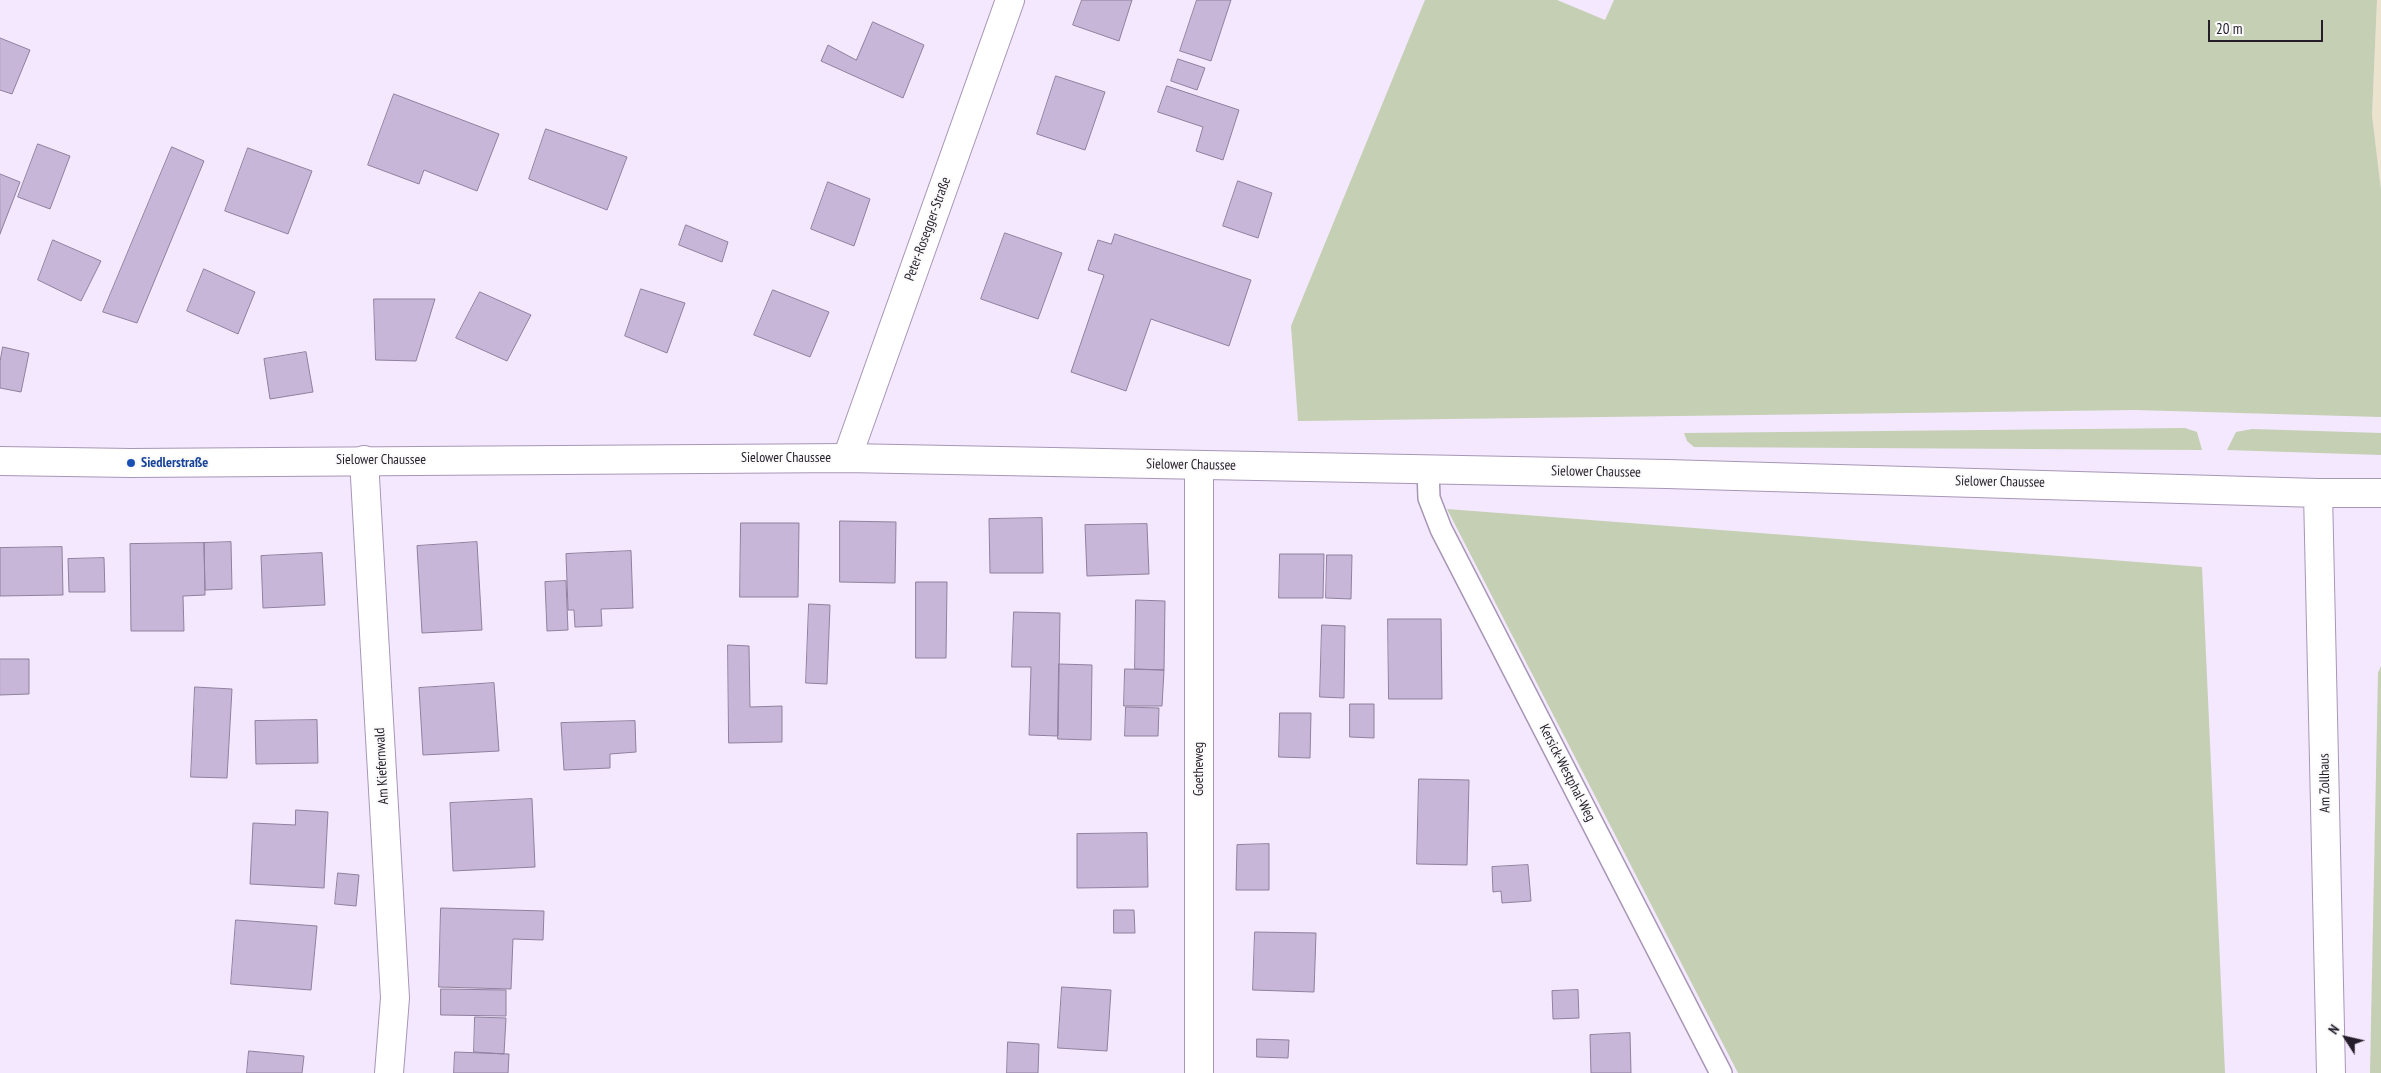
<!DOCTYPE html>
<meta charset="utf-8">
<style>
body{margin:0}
#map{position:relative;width:2381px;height:1073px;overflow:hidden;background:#f3e8fd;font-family:"PT Sans Narrow",sans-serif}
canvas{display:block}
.north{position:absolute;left:2321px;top:1013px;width:50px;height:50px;-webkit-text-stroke:4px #fafafa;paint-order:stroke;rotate:305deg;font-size:14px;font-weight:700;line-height:20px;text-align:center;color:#251e2a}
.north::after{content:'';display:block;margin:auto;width:18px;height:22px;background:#251e2a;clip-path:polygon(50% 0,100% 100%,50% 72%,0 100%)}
.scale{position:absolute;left:2208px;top:20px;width:115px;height:22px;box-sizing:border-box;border:2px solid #251e2a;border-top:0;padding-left:6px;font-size:15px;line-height:18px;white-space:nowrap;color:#251e2a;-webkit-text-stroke:4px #fafafa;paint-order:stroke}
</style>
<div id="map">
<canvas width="2381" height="1073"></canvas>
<div class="north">N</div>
<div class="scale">20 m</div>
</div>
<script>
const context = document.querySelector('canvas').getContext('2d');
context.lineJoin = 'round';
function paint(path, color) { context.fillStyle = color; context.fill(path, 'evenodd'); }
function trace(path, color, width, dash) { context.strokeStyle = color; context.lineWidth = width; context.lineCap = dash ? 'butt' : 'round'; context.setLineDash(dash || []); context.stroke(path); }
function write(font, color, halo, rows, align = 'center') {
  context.font = font + ' "PT Sans Narrow",sans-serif'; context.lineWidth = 4; context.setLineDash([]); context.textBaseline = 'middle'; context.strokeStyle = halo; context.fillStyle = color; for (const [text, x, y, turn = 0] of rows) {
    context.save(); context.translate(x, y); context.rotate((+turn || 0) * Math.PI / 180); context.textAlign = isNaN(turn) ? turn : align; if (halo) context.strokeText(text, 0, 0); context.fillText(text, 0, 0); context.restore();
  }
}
paint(new Path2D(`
 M 2377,0 L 2381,0 L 2381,190 L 2372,115 Z`), '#ebe3cd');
paint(new Path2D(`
 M 1425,0 L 1557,0 L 1605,20 L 1614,0 L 2377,0 L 2372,115 L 2381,190 L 2381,417 L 2135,410 L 1298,421 L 1291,326 Z
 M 2185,428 L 2197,432 L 2202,450 L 1694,447 L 1687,441 L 1684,433 Z
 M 2252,429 L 2381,433 L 2381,455 L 2227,450 L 2236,432 Z
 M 1447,509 L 2202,567 L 2225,1073 L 1738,1073 Z
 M 2381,666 L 2381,1073 L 2370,1073 L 2378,673 Z`), '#c4cfb3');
const building = new Path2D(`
 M 1082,0 L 1132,0 L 1119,41 L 1073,25 Z
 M 1197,0 L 1231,0 L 1211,61 L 1180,51 Z
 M 873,22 L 924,45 L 903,98 L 821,61 L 828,45 L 856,60 Z
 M 0,38 L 30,50 L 12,94 L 0,90 Z
 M 1178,59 L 1205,68 L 1197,90 L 1171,81 Z
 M 1056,76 L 1105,92 L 1085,150 L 1037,134 Z
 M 1167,86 L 1239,110 L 1223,160 L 1196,151 L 1203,127 L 1158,112 Z
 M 394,94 L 499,134 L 477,191 L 424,170 L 419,184 L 368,165 Z
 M 546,129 L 627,157 L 607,210 L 529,179 Z
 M 38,144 L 70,156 L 50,209 L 18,197 Z
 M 172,147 L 204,161 L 137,323 L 103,312 Z
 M 248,148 L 312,171 L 288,234 L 225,211 Z
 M 0,174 L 20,182 L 0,234 Z
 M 1238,181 L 1272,193 L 1258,238 L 1223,226 Z
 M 828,182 L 870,199 L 854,246 L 811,229 Z
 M 686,225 L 728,242 L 722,262 L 679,245 Z
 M 1005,233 L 1062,253 L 1038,319 L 981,299 Z
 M 1115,234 L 1251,280 L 1229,346 L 1151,319 L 1126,391 L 1071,372 L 1104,275 L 1088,270 L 1098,240 L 1111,244 Z
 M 53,240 L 101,261 L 81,301 L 38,280 Z
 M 204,269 L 255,292 L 238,334 L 187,311 Z
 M 641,289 L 685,303 L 667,353 L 625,336 Z
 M 773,290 L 829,312 L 810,357 L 754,335 Z
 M 480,292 L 531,315 L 507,361 L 456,338 Z
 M 374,299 L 435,299 L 416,361 L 376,360 Z
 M 3,347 L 29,353 L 21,392 L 0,388 L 0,362 Z
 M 306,352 L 313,392 L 270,399 L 264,359 Z
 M 1042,518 L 1043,573 L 990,573 L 989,519 Z
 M 840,521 L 896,522 L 895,583 L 840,582 Z
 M 741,523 L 799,523 L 798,597 L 740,597 Z
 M 1147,524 L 1149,574 L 1087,576 L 1085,525 Z
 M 231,542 L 232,589 L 205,590 L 204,543 Z
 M 477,542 L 482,630 L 422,633 L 417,546 Z
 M 204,543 L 205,595 L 183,596 L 184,631 L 131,631 L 130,544 Z
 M 62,547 L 63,595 L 0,596 L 0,548 Z
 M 631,551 L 633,608 L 601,609 L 602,626 L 575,627 L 574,610 L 568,610 L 566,554 Z
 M 322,553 L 325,605 L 263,608 L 261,556 Z
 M 1280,554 L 1324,554 L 1323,598 L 1279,598 Z
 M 1327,555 L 1352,555 L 1351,599 L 1326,598 Z
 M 104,558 L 105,592 L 69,592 L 68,559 Z
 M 566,581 L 568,630 L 547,631 L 545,582 Z
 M 916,582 L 947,582 L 946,658 L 916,658 Z
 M 1136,600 L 1165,601 L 1164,670 L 1135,669 Z
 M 809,604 L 830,605 L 827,684 L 806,683 Z
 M 1014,612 L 1060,613 L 1058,736 L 1029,735 L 1031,667 L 1012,667 Z
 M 1388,619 L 1441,619 L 1442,699 L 1389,699 Z
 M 1322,625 L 1345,626 L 1344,698 L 1320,697 Z
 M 728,645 L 749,646 L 750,707 L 782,706 L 782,742 L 729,743 Z
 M 0,659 L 29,659 L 29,694 L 0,695 Z
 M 1059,664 L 1092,665 L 1091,740 L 1058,739 Z
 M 1125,669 L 1164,670 L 1162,706 L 1124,706 Z
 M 494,683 L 499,751 L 423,755 L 419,688 Z
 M 195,687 L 232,689 L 227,778 L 191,777 Z
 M 1350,704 L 1374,704 L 1374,738 L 1350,737 Z
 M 1126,707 L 1159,708 L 1158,736 L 1125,736 Z
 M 1280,713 L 1311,713 L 1310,758 L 1279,757 Z
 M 317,720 L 318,763 L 256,764 L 255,721 Z
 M 635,721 L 636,752 L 610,754 L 610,768 L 564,770 L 561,723 Z
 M 1419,779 L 1469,780 L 1467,865 L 1417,864 Z
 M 532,799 L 535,867 L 453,871 L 450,803 Z
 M 296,810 L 328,812 L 324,888 L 250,884 L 253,823 L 295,825 Z
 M 1147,833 L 1148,887 L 1077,888 L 1077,834 Z
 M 1269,844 L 1269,890 L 1236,890 L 1237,845 Z
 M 1528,865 L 1531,901 L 1502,903 L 1501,891 L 1493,892 L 1492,867 Z
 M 338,873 L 359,875 L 356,906 L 335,904 Z
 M 441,908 L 544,911 L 543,940 L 513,939 L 511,989 L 439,987 Z
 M 1114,910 L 1134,910 L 1135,933 L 1114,933 Z
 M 236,920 L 317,926 L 311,990 L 231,984 Z
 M 1255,932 L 1316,933 L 1314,992 L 1253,990 Z
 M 1062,987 L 1111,990 L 1107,1051 L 1058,1048 Z
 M 441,989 L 506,990 L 506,1016 L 441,1015 Z
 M 1578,990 L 1579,1018 L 1553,1019 L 1552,991 Z
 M 475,1017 L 506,1018 L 504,1054 L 474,1052 Z
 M 1630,1033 L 1631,1073 L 1591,1073 L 1590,1035 Z
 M 1257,1039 L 1289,1040 L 1288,1058 L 1257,1057 Z
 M 1008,1042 L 1039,1044 L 1038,1073 L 1007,1073 Z
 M 249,1051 L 304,1056 L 302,1073 L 247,1073 Z
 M 455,1052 L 509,1054 L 508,1073 L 454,1073 Z`);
paint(building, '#c7b6d7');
trace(building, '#90809f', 1);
const lane = new Path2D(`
 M 1428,470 L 1429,498 L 1441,529 L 1721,1073`);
const street = new Path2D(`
 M 847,458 L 1010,0
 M 364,460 L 395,998 L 389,1073
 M 1199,1073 L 1199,465`);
const secondary = new Path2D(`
 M 0,461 L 131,463 L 847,458 L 1667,474 L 2318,493 L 2381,493
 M 2318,493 L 2331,1073`);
trace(lane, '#a796b6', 24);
trace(street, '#a796b6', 30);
trace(secondary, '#a796b6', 30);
trace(lane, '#fff', 21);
trace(street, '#fff', 28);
trace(secondary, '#fff', 28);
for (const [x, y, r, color] of [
 [131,463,5,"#1a4fb4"]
]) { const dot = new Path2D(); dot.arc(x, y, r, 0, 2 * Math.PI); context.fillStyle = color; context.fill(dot); trace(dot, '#fafafa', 2); }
write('14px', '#251e2a', '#fafafa', [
 ["Peter-Rosegger-Straße",928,229,-70],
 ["Sielower Chaussee",786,458],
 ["Sielower Chaussee",381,460],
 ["Sielower Chaussee",1191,465,1],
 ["Sielower Chaussee",1596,472,1],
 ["Sielower Chaussee",2000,482,1],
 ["Am Kiefernwald",382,766,-93],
 ["Goetheweg",1199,769,-90],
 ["Kersick-Westphal-Weg",1567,773,63],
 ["Am Zollhaus",2325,783,-91]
]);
write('bold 14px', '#164399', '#fafafa', [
 ["Siedlerstraße",141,463]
], 'left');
</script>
